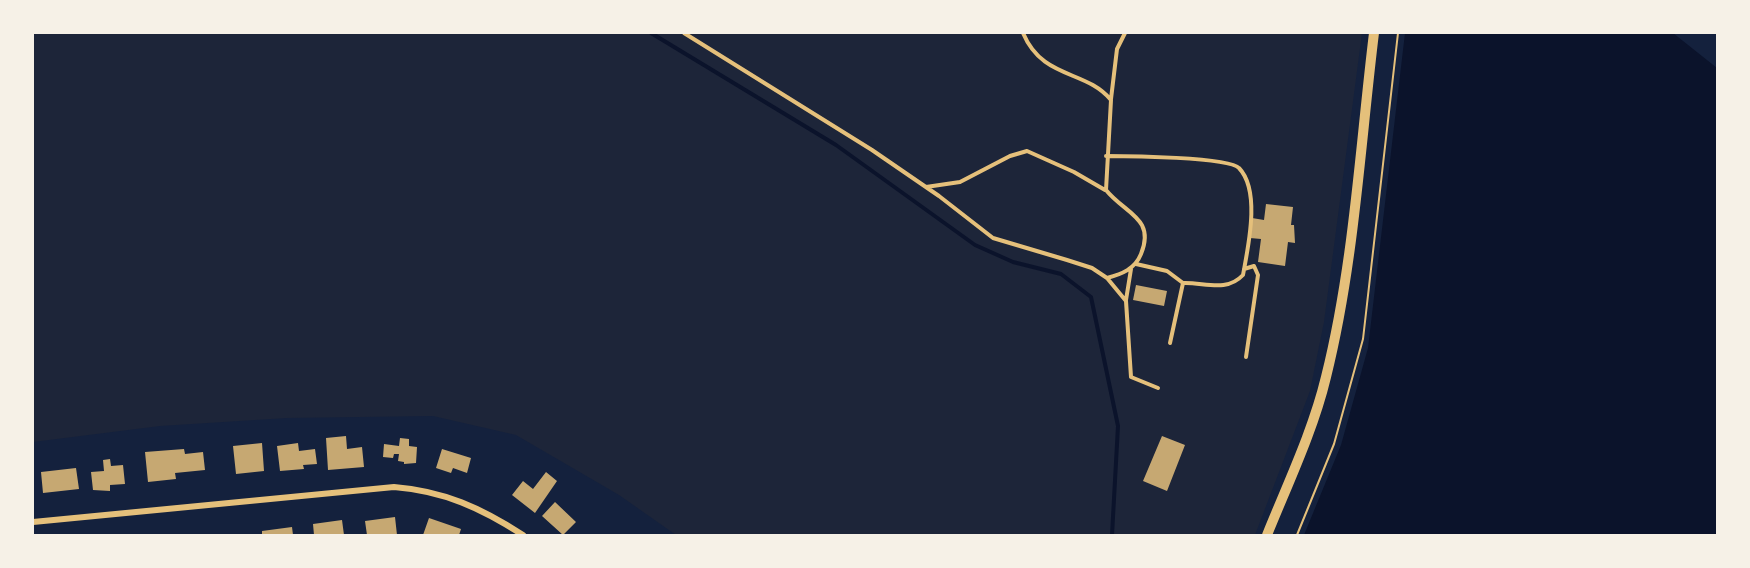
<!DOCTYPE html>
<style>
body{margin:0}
#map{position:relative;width:1750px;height:568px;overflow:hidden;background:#14213d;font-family:Mulish,sans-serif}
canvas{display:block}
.frame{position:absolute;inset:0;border:34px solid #f6f1e7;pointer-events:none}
</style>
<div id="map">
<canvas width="1750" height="568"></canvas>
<div class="frame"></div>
</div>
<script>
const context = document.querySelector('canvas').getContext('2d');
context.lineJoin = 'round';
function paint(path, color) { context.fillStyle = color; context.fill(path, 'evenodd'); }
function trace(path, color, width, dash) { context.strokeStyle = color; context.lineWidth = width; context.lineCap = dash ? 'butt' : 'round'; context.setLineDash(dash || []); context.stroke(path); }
paint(new Path2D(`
 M 33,33 L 1362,33 L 1324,322 L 1310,391 L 1255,535 L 676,535 L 619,495 L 516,435 L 433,416 L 287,418 L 160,426 L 33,442 Z`), '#1d2539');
paint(new Path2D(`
 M 1405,33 L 1673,33 L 1717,68 L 1717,535 L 1304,535 L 1341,445 L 1368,348 Z`), '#0b132b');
trace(new Path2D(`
 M 651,33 L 836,145 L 975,245 L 1013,262 L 1061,274 L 1091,297 L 1118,426 L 1112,535`), '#0b132b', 4);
paint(new Path2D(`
 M 1266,204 L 1293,207 L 1291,225 L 1294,225 L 1295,243 L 1288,242 L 1285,266 L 1258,262 L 1261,239 L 1250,238 L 1252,218 L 1264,220 Z
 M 1136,285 L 1167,291 L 1164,306 L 1133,300 Z
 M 346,436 L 347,449 L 362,447 L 364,467 L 328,470 L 326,438 Z
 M 1162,436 L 1185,445 L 1167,491 L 1143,481 Z
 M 400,438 L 409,439 L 409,446 L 417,447 L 416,463 L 404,464 L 404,462 L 398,461 L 399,454 L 394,454 L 393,458 L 383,457 L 384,444 L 399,446 Z
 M 262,443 L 264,471 L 236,474 L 233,446 Z
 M 298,443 L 299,451 L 315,449 L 317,464 L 303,465 L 304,469 L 280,471 L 277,446 Z
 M 184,449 L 185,454 L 203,452 L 205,470 L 175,473 L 176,479 L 148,482 L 145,452 Z
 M 442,449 L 471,458 L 467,473 L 453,468 L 451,473 L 436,468 Z
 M 110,459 L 111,466 L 123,465 L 125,484 L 110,485 L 110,491 L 93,490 L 91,472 L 104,471 L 103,460 Z
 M 76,468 L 79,489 L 43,493 L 41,472 Z
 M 546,472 L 557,481 L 535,513 L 512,495 L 523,481 L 533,489 Z
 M 555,502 L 576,522 L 563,535 L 542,516 Z
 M 395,517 L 397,535 L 367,535 L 365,521 Z
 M 429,518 L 461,529 L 459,535 L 423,535 Z
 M 342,520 L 344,535 L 314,535 L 313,524 Z
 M 292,527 L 293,535 L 262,535 L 262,531 Z`), '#c6a872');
trace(new Path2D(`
 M 1297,535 L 1334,444 L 1363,339 L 1398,33`), '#e5c07b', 2);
trace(new Path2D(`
 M 684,33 L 872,150 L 939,196 L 993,238 L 1067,260 L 1092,268 L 1107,278 L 1126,301 L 1131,377 L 1158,388
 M 1023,33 C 1043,80 1085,69 1111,100 L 1106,190 C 1124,213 1156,218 1141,254 C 1135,269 1122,274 1107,278
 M 1111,99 L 1117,49 L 1125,33
 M 1106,156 C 1126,156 1229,157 1239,168 C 1261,191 1248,247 1243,275 C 1226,293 1204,282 1183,283
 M 926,187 L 960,182 L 1010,156 L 1027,151 L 1074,172 L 1105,190
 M 1136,264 L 1167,271 L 1183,283 L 1170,343
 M 1244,269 L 1254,266 L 1258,275 L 1246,357
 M 1126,300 L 1131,269`), '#e5c07b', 4);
trace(new Path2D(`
 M 33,522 L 394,487 C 444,491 481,508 523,535`), '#e5c07b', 6);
trace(new Path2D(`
 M 1267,535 C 1288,483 1313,431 1326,377 C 1354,265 1360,147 1374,33`), '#e5c07b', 10);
</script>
